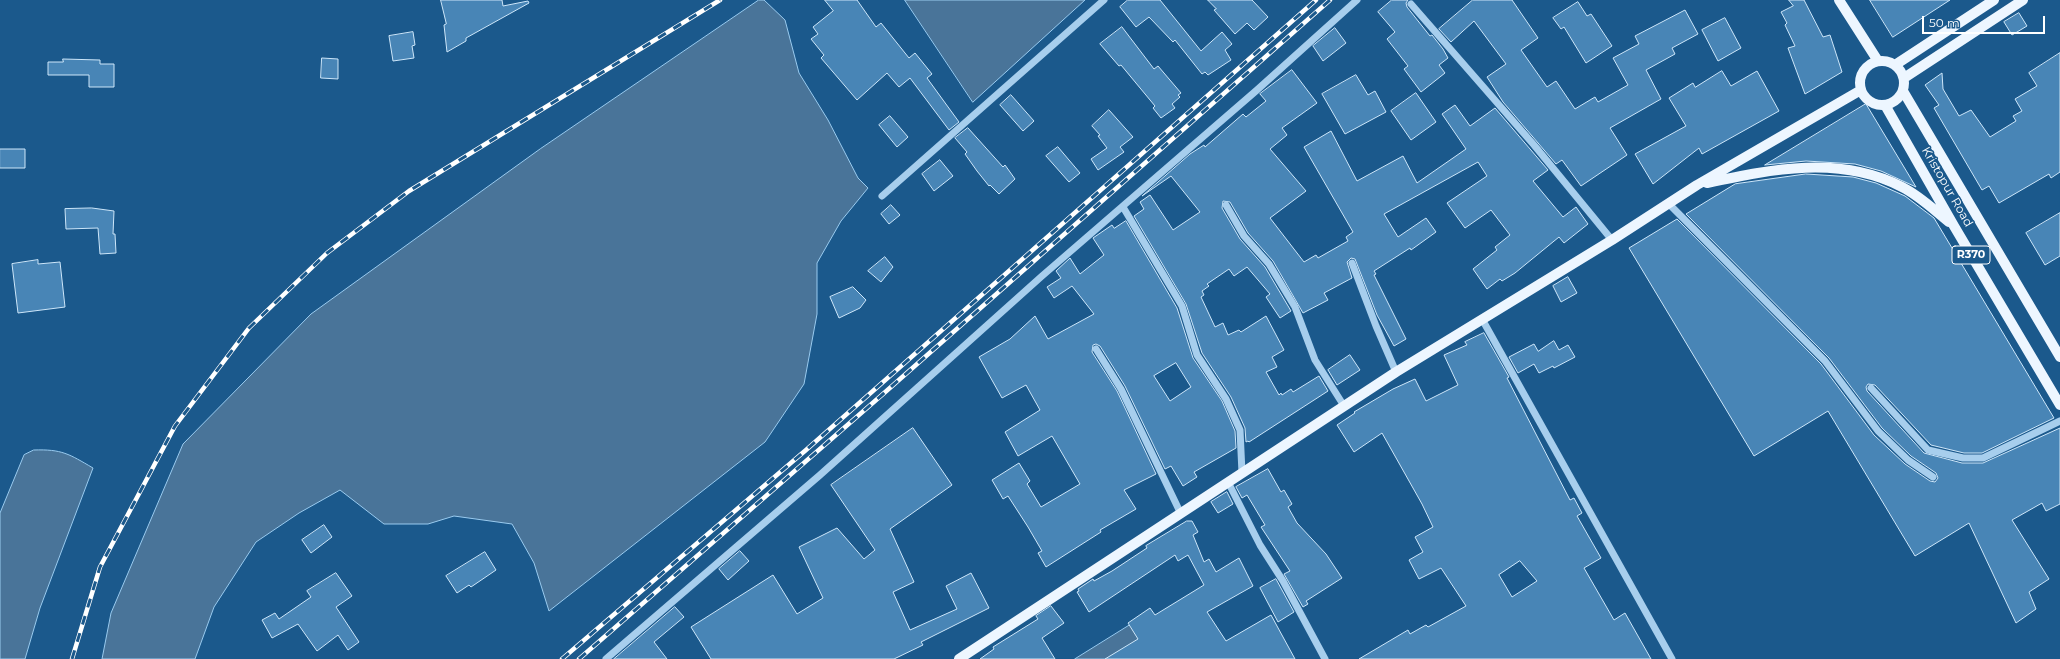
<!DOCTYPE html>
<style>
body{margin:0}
#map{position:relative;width:2060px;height:659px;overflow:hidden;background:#1b598c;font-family:Montserrat,sans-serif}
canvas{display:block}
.scale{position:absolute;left:1922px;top:16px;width:123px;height:18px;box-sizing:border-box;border:2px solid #fff;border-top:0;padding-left:5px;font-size:12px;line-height:14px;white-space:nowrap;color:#fff;-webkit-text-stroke:3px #1b598c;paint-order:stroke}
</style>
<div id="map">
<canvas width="2060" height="659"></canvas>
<div class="scale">50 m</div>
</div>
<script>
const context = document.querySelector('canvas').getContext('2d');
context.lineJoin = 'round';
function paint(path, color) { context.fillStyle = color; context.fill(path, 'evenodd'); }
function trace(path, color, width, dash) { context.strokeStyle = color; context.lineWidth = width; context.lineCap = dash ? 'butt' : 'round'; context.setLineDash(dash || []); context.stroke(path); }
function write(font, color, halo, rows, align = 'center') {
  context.font = font + ' Montserrat,sans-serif'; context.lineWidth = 3; context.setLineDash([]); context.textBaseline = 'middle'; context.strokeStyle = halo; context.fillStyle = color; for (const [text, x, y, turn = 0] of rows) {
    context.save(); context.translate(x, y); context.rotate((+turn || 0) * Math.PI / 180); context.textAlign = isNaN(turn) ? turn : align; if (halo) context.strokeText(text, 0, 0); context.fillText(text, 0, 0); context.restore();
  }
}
const water = new Path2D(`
 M 759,0 L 764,0 L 785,20 L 799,73 L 828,120 L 858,178 L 868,188 L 841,221 L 817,263 L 817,314 L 804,384 L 765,442 L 549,611 L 534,563 L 512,524 L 454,516 L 428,524 L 384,524 L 340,490 L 299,513 L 256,542 L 214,607 L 195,659 L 102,659 L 111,613 L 183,444 L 311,314 L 540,149 Z
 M 905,0 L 1085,0 L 973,102 Z
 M 34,450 C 62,449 69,454 93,468 L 40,608 L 25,659 L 0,659 L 0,513 L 24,455 Z
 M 1130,625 L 1177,659 L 1075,659 Z`);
paint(water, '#497499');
trace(water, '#9acbef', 1);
const building = new Path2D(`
 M 441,0 L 502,0 L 503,6 L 528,1 L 529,3 L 466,38 L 466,41 L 447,52 L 444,25 L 446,24 Z
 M 825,0 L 857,0 L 876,27 L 881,23 L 909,58 L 915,53 L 932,74 L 927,78 L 959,122 L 949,130 L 910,78 L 899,87 L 887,73 L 857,100 L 821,58 L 824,55 L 811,39 L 818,34 L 813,27 L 833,11 Z
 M 1128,0 L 1160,0 L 1201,51 L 1222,32 L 1232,44 L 1225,50 L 1231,60 L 1208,75 L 1205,72 L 1202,74 L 1175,40 L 1173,42 L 1149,17 L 1136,27 L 1120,7 Z
 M 1208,0 L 1252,0 L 1268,17 L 1254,30 L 1247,23 L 1235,34 L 1214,10 L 1216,9 Z
 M 1392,0 L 1408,0 L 1406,3 L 1407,7 L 1430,36 L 1432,35 L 1443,49 L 1448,58 L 1439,65 L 1445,73 L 1421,92 L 1404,69 L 1408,66 L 1387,39 L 1395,32 L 1378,12 Z
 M 1473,0 L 1512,0 L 1538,38 L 1521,50 L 1547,87 L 1556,81 L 1575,109 L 1595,97 L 1598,102 L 1628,85 L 1613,58 L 1639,44 L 1635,36 L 1685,10 L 1698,34 L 1672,48 L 1675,54 L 1646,70 L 1661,99 L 1610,128 L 1627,155 L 1581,186 L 1562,160 L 1556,164 L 1503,102 L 1487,77 L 1506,64 L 1474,21 L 1451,42 L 1439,29 Z
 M 1789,0 L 1804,0 L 1823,37 L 1830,35 L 1842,72 L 1805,94 L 1788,48 L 1795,46 L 1785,25 L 1787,23 L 1781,12 L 1793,6 Z
 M 1870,0 L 1950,0 L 1893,37 Z
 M 1578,2 L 1587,16 L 1591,14 L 1612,46 L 1586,63 L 1564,27 L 1561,29 L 1553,18 Z
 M 2019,13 L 2027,26 L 2012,35 L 2004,22 Z
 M 1725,18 L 1741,48 L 1718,61 L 1702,30 Z
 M 1122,27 L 1154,69 L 1158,66 L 1181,93 L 1178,95 L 1180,97 L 1172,104 L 1175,108 L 1161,118 L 1153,108 L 1155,106 L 1121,65 L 1119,66 L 1100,44 Z
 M 1335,28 L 1346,43 L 1323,61 L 1313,46 Z
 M 413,32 L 415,45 L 412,46 L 414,58 L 393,61 L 389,36 Z
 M 2060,53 L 2060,172 L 2051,178 L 2049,174 L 1999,203 L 1989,186 L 1982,190 L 1934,108 L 1939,105 L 1925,85 L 1942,73 L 1943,89 L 1959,116 L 1971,110 L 1990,137 L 2016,121 L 2013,116 L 2022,111 L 2015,99 L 2037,86 L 2029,73 Z
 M 322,58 L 338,59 L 338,79 L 321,78 Z
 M 63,59 L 100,60 L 100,64 L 114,64 L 114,87 L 89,87 L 89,75 L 48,75 L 48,62 L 63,62 Z
 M 1292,70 L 1317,103 L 1282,128 L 1287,135 L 1270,149 L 1306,191 L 1270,218 L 1304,262 L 1316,255 L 1318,258 L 1348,241 L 1346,237 L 1353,232 L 1304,147 L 1331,131 L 1357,181 L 1403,156 L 1417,183 L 1466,149 L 1442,114 L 1455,105 L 1470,126 L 1495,108 L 1548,170 L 1533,181 L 1563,217 L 1576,207 L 1588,224 L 1564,243 L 1559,237 L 1515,273 L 1502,281 L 1500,279 L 1487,289 L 1473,269 L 1497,250 L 1495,247 L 1510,235 L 1491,210 L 1465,228 L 1447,203 L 1487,176 L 1478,162 L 1384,214 L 1398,237 L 1426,218 L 1436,232 L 1411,250 L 1410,248 L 1374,271 L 1376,274 L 1374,275 L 1406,339 L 1394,346 L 1377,315 L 1355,259 L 1351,258 L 1347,262 L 1352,278 L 1324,293 L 1328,300 L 1303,313 L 1273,261 L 1248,233 L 1230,202 L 1223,201 L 1222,208 L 1240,239 L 1265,267 L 1291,311 L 1280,318 L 1266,297 L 1270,294 L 1247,267 L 1234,276 L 1229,269 L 1207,284 L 1209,286 L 1202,291 L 1204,295 L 1201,297 L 1215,327 L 1223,323 L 1228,335 L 1239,330 L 1241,332 L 1266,316 L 1284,350 L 1272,357 L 1277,367 L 1266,372 L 1279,395 L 1281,393 L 1282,395 L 1291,389 L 1293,392 L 1319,376 L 1328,391 L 1249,442 L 1248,441 L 1246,442 L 1245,428 L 1231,397 L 1202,353 L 1186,304 L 1134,216 L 1144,209 L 1140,202 L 1150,195 L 1173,230 L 1200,212 L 1171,176 L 1142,196 L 1190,154 L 1204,145 L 1205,147 L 1243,114 L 1246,117 L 1266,101 L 1260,94 Z
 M 1722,71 L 1731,86 L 1757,71 L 1779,111 L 1702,154 L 1699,148 L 1653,184 L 1635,154 L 1686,126 L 1669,98 L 1693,83 L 1695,87 Z
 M 1356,75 L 1368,95 L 1375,91 L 1386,112 L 1345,134 L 1322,94 Z
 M 1416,93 L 1436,122 L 1411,140 L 1391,111 Z
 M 1011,95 L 1034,121 L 1023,131 L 1000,105 Z
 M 1866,104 L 1916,187 L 1881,171 L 1855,164 L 1806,161 L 1765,165 Z
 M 1109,110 L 1133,137 L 1120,147 L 1124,152 L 1098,170 L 1091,159 L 1107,148 L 1098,136 L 1100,135 L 1092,126 Z
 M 890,116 L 908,137 L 897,147 L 879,125 Z
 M 968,128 L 1003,167 L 1005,165 L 1015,179 L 999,194 L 990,185 L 989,186 L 977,171 L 965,154 L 967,152 L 955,138 Z
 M 1058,147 L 1080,173 L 1069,182 L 1046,156 Z
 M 0,149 L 25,149 L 25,168 L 0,168 Z
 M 940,160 L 953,176 L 934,191 L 922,174 Z
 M 1806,174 L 1853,177 L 1876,183 L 1905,196 L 1934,218 L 2054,418 L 1982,453 L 1964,453 L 1931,445 L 1875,385 L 1868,384 L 1866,387 L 1867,391 L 1924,453 L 1962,463 L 1983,463 L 2060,428 L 2060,504 L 2046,511 L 2042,503 L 2012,520 L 2049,579 L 2029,592 L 2036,609 L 2016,623 L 1969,523 L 1915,556 L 1828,411 L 1754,456 L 1629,248 L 1677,219 L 1821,364 L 1874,435 L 1905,464 L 1930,481 L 1935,482 L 1938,478 L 1936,473 L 1911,456 L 1882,428 L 1829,358 L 1686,214 L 1735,184 Z
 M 891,205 L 900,215 L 889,224 L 881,214 Z
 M 92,208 L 114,211 L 113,234 L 115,234 L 116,253 L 100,254 L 98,228 L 66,229 L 65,209 Z
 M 2060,213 L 2060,256 L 2045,265 L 2026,233 Z
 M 1126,221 L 1177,308 L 1193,358 L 1222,401 L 1235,431 L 1236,448 L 1194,472 L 1197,477 L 1183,486 L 1171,466 L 1165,469 L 1125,386 L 1100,346 L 1096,344 L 1093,345 L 1092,352 L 1117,391 L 1156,474 L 1124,490 L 1136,509 L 1100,530 L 1101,532 L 1046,567 L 1038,553 L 1042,551 L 1028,527 L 1008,496 L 1003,499 L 992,480 L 1019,463 L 1030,481 L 1027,484 L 1041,507 L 1080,484 L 1052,436 L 1018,456 L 1005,432 L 1040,410 L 1026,385 L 1002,398 L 979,357 L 1010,339 L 1035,316 L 1048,339 L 1094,314 L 1072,286 L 1054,298 L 1047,287 L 1061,278 L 1056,271 L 1070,258 L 1080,274 L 1104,255 L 1093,238 L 1112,225 L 1114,228 ZM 1176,363 L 1191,387 L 1170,401 L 1154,376 Z
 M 885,257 L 893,267 L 881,282 L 868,271 Z
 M 38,260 L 38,264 L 60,262 L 65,307 L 18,313 L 12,264 Z
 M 1568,277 L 1577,293 L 1561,302 L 1553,286 Z
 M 853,287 L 866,300 L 860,308 L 839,318 L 830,297 Z
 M 1484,333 L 1509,377 L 1507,378 L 1570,500 L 1574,498 L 1582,513 L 1577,516 L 1601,558 L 1584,568 L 1614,620 L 1625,613 L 1651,659 L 1359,659 L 1408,630 L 1410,634 L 1426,625 L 1428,627 L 1466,606 L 1441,568 L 1419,579 L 1409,560 L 1423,552 L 1415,537 L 1433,527 L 1422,504 L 1382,433 L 1354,452 L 1337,425 L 1355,413 L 1354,412 L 1393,389 L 1415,379 L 1426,401 L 1458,385 L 1444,355 L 1467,345 L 1465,342 ZM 1520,561 L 1537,581 L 1512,597 L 1499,575 Z
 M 1554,341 L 1559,350 L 1568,345 L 1575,357 L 1554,368 L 1553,366 L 1539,373 L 1534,364 L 1518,373 L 1509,357 L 1534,344 L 1538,351 Z
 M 1350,355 L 1360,370 L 1337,385 L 1328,370 Z
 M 913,428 L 952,485 L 890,529 L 914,582 L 893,592 L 910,630 L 957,609 L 946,586 L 971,573 L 989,608 L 921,642 L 923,645 L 894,659 L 711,659 L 691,627 L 773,575 L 797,614 L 823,598 L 799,547 L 837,528 L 864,559 L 875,550 L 831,485 Z
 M 1268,469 L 1281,492 L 1284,490 L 1292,504 L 1288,507 L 1297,523 L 1326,554 L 1342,578 L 1306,601 L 1308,604 L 1303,607 L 1284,574 L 1290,571 L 1261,527 L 1265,525 L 1247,495 L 1242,498 L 1236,487 Z
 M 1227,492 L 1233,504 L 1218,513 L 1211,502 Z
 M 1187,521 L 1192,521 L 1198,532 L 1193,535 L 1204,562 L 1209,559 L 1216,572 L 1239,558 L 1253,586 L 1207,612 L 1226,641 L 1271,615 L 1295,659 L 1105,659 L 1138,639 L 1128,623 L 1150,608 L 1155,615 L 1204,585 L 1188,555 L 1178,561 L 1175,555 L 1089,612 L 1077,592 L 1079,591 L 1078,589 L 1093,579 L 1094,581 L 1112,571 L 1147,548 L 1146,546 Z
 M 324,525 L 332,537 L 311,553 L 302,540 Z
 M 740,551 L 749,561 L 728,580 L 719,569 Z
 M 485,552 L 496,570 L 471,587 L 469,585 L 457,593 L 446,576 Z
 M 336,573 L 352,596 L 336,607 L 359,642 L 348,650 L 338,635 L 317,651 L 298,624 L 272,638 L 262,620 L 275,613 L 279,619 L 311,597 L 307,591 Z
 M 1276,579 L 1294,612 L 1278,622 L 1260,588 Z
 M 1051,606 L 1064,623 L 1042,638 L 1055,659 L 980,659 L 994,649 L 993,647 L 1038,619 L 1036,616 Z
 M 675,607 L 684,617 L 654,642 L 667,659 L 614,659 Z`);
paint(building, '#4885b6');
trace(building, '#cde6f9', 1);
trace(new Path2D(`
 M 1411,4 L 1534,145 L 1612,240
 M 882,196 L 1104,0
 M 1668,203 L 1825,361 L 1878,431 L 1908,460 L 1933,477
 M 1226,205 L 1244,236 L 1269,264 L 1295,307 L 1315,360 L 1344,406
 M 1123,207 L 1182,306 L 1197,355 L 1226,399 L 1240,430 L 1242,473
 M 1352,263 L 1376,326 L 1396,372
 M 1482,319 L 1672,659
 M 1096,349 L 1121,389 L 1181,514
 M 1871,388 L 1928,450 L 1963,458 L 1983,458 L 2060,421
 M 1228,482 L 1260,545 L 1283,581 L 1325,659
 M 606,659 L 820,475 L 1042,276 L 1257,90 L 1357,0`), '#a7ceed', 7);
trace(new Path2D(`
 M 1839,0 L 1878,61
 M1860 83a22 22 0 1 1 44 0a22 22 0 1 1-44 0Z
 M 1895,65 L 1994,0
 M 1904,78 L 2023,0
 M 1903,91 L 2060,357
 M 1885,105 L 1954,226 L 2060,405
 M 1707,183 C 1772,169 1840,155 1902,187 C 1920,196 1934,210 1949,222
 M 959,659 L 1396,372 L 1612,240 L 1697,185 L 1861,90`), '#edf6ff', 10);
const rail = new Path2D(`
 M 72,659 L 100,567 L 175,426 L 249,328 L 327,253 L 409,191 L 720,0
 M 562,659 L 806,450 L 1316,0
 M 579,659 L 883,394 L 1330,0`);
trace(rail, '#fff', 4.5);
trace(rail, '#1b598c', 3, [9]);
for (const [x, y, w] of [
 [1971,255,38]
]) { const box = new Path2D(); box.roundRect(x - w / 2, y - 9, w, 18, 3); context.fillStyle = '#1b598c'; context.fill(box); trace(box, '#fff', 1); }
write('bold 11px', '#fff', null, [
 ["R370",1971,255]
]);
write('12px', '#fff', '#1b598c', [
 ["Kristopur Road",1947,187,60]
]);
</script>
